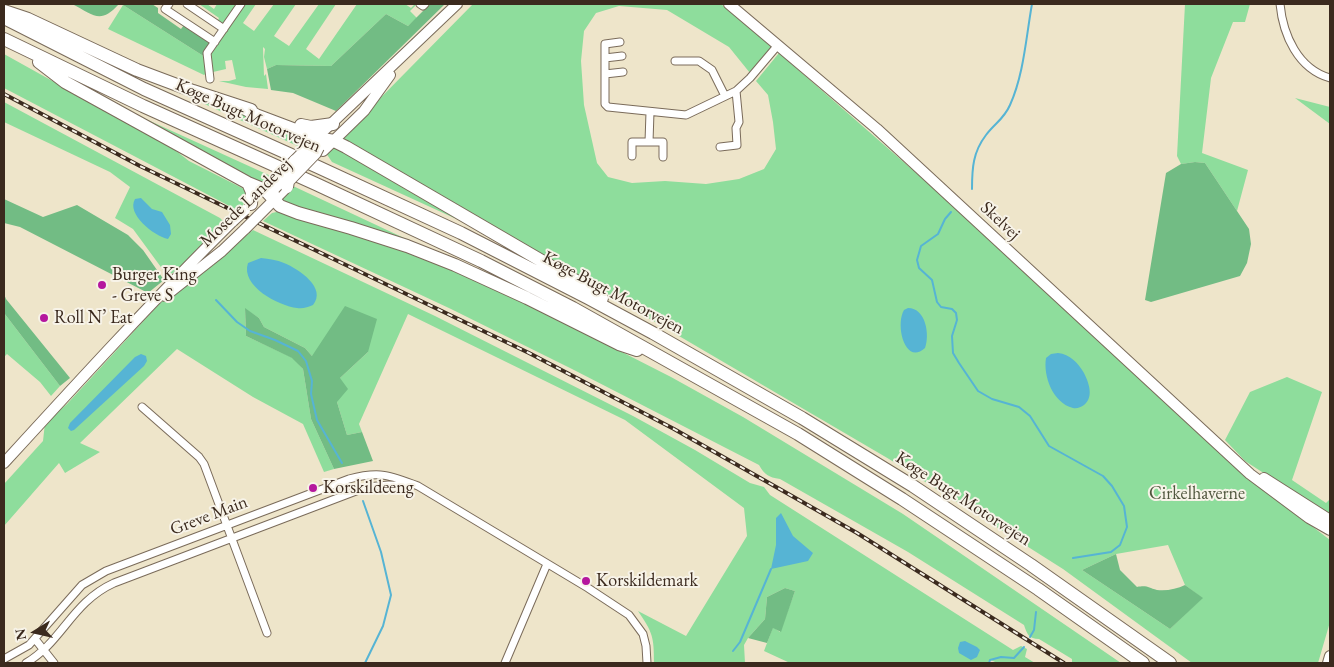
<!DOCTYPE html>
<meta charset="utf-8">
<style>
body{margin:0}
#map{position:relative;width:1334px;height:667px;overflow:hidden;background:#eee5ca;font-family:"EB Garamond",serif}
canvas{display:block}
.frame{position:absolute;inset:0;border:5px solid #3b2a1e;pointer-events:none}
.north{position:absolute;left:10px;top:607px;width:50px;height:50px;-webkit-text-stroke:4px #f7f3e8;paint-order:stroke;rotate:260deg;font-size:14px;font-weight:700;line-height:20px;text-align:center;color:#3b2a1e}
.north::after{content:'';display:block;margin:auto;width:18px;height:22px;background:#3b2a1e;clip-path:polygon(50% 0,100% 100%,50% 72%,0 100%)}
</style>
<div id="map">
<canvas width="1334" height="667"></canvas>
<div class="frame"></div>
<div class="north">N</div>
</div>
<script>
const context = document.querySelector('canvas').getContext('2d');
context.lineJoin = 'round';
function paint(path, color) { context.fillStyle = color; context.fill(path, 'evenodd'); }
function trace(path, color, width, dash) { context.strokeStyle = color; context.lineWidth = width; context.lineCap = dash ? 'butt' : 'round'; context.setLineDash(dash || []); context.stroke(path); }
function write(font, color, halo, rows, align = 'center') {
  context.font = font + ' "EB Garamond",serif'; context.lineWidth = 4; context.setLineDash([]); context.textBaseline = 'middle'; context.strokeStyle = halo; context.fillStyle = color; for (const [text, x, y, turn = 0] of rows) {
    context.save(); context.translate(x, y); context.rotate((+turn || 0) * Math.PI / 180); context.textAlign = isNaN(turn) ? turn : align; if (halo) context.strokeText(text, 0, 0); context.fillText(text, 0, 0); context.restore();
  }
}
paint(new Path2D(`
 M 199,4 L 207,4 L 214,9 L 217,4 L 237,4 L 224,24 L 220,24 L 217,22 L 219,18 Z
 M 245,4 L 256,4 L 243,23 L 254,31 L 274,4 L 296,4 L 274,36 L 289,46 L 319,4 L 336,4 L 306,49 L 319,59 L 357,4 L 405,4 L 411,8 L 415,4 L 416,5 L 410,11 L 417,18 L 408,26 L 386,14 L 331,66 L 276,65 L 267,69 L 264,57 L 265,49 L 263,47 L 264,76 L 266,74 L 268,89 L 246,87 L 219,81 L 229,81 L 236,79 L 232,60 L 225,61 L 226,69 L 213,72 L 211,54 Z
 M 473,4 L 721,4 L 773,46 L 750,73 L 729,47 L 667,10 L 619,6 L 596,13 L 584,31 L 581,61 L 584,105 L 597,163 L 608,177 L 632,183 L 665,181 L 706,184 L 739,179 L 764,169 L 776,149 L 773,122 L 768,95 L 756,81 L 779,53 L 939,193 L 1253,481 L 1330,540 L 1330,622 L 1318,663 L 1192,663 L 1063,569 L 889,459 L 341,138 ZM 1168,545 L 1185,585 L 1202,598 L 1170,629 L 1082,570 L 1116,554 Z
 M 1185,4 L 1250,4 L 1245,22 L 1233,22 L 1211,78 L 1202,153 L 1248,170 L 1237,211 L 1205,163 L 1195,162 L 1181,164 L 1177,156 Z
 M 123,5 L 205,57 L 208,72 L 204,75 L 108,29 Z
 M 4,54 L 171,147 L 189,161 L 246,190 L 249,196 L 239,211 L 4,88 Z
 M 158,83 L 303,135 L 309,142 L 302,148 Z
 M 1295,98 L 1330,107 L 1330,124 Z
 M 4,102 L 220,218 L 226,224 L 175,273 L 166,274 L 133,229 L 115,218 L 130,187 L 110,172 L 4,122 Z
 M 128,111 L 273,177 L 264,187 Z
 M 335,145 L 487,233 L 332,162 L 326,153 Z
 M 293,186 L 451,260 L 300,211 L 281,200 Z
 M 281,211 L 398,248 L 508,294 L 671,377 L 743,417 L 903,514 L 1121,663 L 1072,663 L 1072,659 L 1039,639 C 1029,639 1027,634 1024,625 L 908,552 L 780,479 C 768,477 765,475 759,465 L 572,369 L 451,309 L 263,221 L 272,213 Z
 M 253,230 L 435,316 L 633,416 L 695,450 L 750,483 L 764,487 L 770,495 L 1013,650 L 1021,646 L 1027,649 L 1025,657 L 1035,663 L 997,663 L 991,660 L 989,663 L 790,663 L 764,651 L 773,627 L 780,632 L 795,591 L 785,588 L 767,597 L 765,619 L 748,638 L 744,645 L 745,663 L 654,663 C 654,637 653,633 638,611 L 686,636 L 747,536 L 744,508 L 625,420 L 408,314 L 359,424 L 362,432 L 347,435 L 337,402 L 340,378 L 368,352 L 312,356 L 305,348 L 264,327 L 259,318 L 245,309 L 246,336 L 293,358 L 303,369 L 311,419 L 334,469 L 324,472 L 303,424 L 253,397 L 177,349 L 80,443 L 100,452 L 65,473 L 59,463 L 4,526 L 4,484 L 43,441 L 45,423 L 67,404 L 161,302 L 193,278 Z
 M 4,313 L 60,386 L 51,396 L 40,382 L 7,354 L 4,357 Z
 M 1287,377 L 1322,392 L 1292,480 L 1326,503 L 1330,499 L 1330,516 L 1245,461 L 1225,440 L 1250,392 Z`), '#8edd9c');
paint(new Path2D(`
 M 72,4 L 119,4 C 100,25 94,15 72,4 Z
 M 124,4 L 152,4 L 158,8 L 158,13 L 181,29 L 184,25 L 210,43 L 205,57 L 123,5 Z
 M 430,4 L 445,4 L 336,111 L 293,93 L 271,90 L 267,69 L 276,65 L 331,66 L 386,14 L 408,26 Z
 M 1195,162 L 1205,163 L 1249,229 L 1251,244 L 1247,263 L 1240,276 L 1151,302 L 1145,300 L 1166,173 L 1181,164 Z
 M 4,199 L 43,217 L 77,205 L 128,235 L 143,250 L 164,280 L 148,293 L 20,227 L 4,223 Z
 M 4,294 L 6,299 L 70,378 L 60,386 L 4,313 Z
 M 345,306 L 377,319 L 368,352 L 340,378 L 348,389 L 337,402 L 347,435 L 362,432 L 373,461 L 334,469 L 311,419 L 303,369 L 292,358 L 246,336 L 245,308 L 259,318 L 264,327 L 305,348 L 312,356 Z
 M 1116,554 L 1120,570 L 1137,587 C 1148,585 1148,588 1157,590 C 1167,591 1177,589 1185,585 L 1203,598 L 1170,629 L 1082,570 Z
 M 785,588 L 795,591 L 781,632 L 773,628 L 767,643 L 748,638 L 765,619 L 767,597 Z`), '#72bc84');
paint(new Path2D(`
 M 141,198 L 152,209 L 162,212 L 170,225 L 171,234 L 168,239 C 154,236 126,214 135,199 Z
 M 261,258 C 269,259 277,260 284,263 C 299,269 327,288 313,305 C 308,307 303,309 297,308 C 279,306 240,286 248,263 Z
 M 908,308 C 926,308 930,335 925,348 C 905,366 895,325 904,310 Z
 M 1058,353 C 1070,354 1078,363 1084,373 C 1089,383 1094,397 1084,405 C 1081,407 1077,409 1073,408 C 1053,403 1043,376 1046,358 L 1051,354 Z
 M 141,354 L 146,356 L 147,361 L 144,366 L 74,430 L 71,431 L 68,428 L 70,423 L 135,357 Z
 M 781,513 L 793,536 L 813,553 L 808,561 L 771,569 L 776,545 L 776,518 Z
 M 965,641 L 977,647 L 980,650 L 977,657 L 971,660 L 959,653 L 958,648 L 960,642 Z`), '#56b4d4');
trace(new Path2D(`
 M 972,189 C 972,168 973,152 986,135 C 995,123 1004,119 1010,105 C 1024,74 1026,37 1032,4
 M 951,212 L 945,219 L 938,234 L 921,246 L 917,260 L 919,268 L 932,280 L 937,302 L 941,307 L 952,309 L 956,313 L 957,320 L 952,336 L 953,353 L 959,363 L 978,391 L 992,399 L 1019,407 L 1030,416 L 1049,446 L 1103,476 L 1112,486 L 1124,506 L 1127,527 L 1120,545 L 1111,552 L 1073,558
 M 216,300 L 237,322 L 250,331 L 275,340 L 298,351 L 306,361 L 312,381 L 311,394 L 317,420 L 342,463
 M 363,501 L 381,552 L 391,595 L 383,626 L 365,663
 M 1030,637 L 1034,630 L 1036,612
 M 733,651 L 740,642 L 771,569
 M 989,663 L 990,660 L 1001,657 L 1014,658 L 1024,647`), '#56b4d4', 2);
const street = new Path2D(`
 M 169,4 L 165,9 L 215,42
 M 187,4 L 224,29
 M 420,4 L 423,6 L 425,4
 M 1280,4 C 1283,35 1298,69 1330,78
 M 620,42 L 605,44 L 605,104 L 608,107 L 686,115 L 736,91 L 750,78 L 778,45
 M 605,58 L 622,56
 M 675,61 L 699,61 L 712,70 L 725,96
 M 605,74 L 623,72
 M 210,79 L 207,53 L 241,4
 M 649,142 L 663,142 L 663,157
 M 720,147 L 737,145 L 736,128 L 739,122 L 736,91
 M 632,156 L 632,142 L 649,142 L 650,112
 M 142,407 L 199,457 L 204,464 L 267,633
 M 35,639 L 54,663
 M 4,659 L 29,645 L 82,585 L 106,571 L 349,479 C 379,471 390,475 418,486 L 588,588 L 629,615 L 643,634 L 646,646 L 647,663
 M 26,663 C 62,642 72,602 114,583 L 364,488 C 380,484 393,485 410,486
 M 505,663 L 547,564`);
const secondary = new Path2D(`
 M 729,4 L 877,129 L 1250,474 L 1309,518 L 1330,530
 M 313,141 L 457,4
 M 323,151 L 364,111 L 390,75
 M 257,217 L 287,187
 M 165,296 L 222,251 L 245,229
 M 4,463 C 79,381 154,299 233,221
 M 1264,478 L 1330,520
 M 1328,663 L 1330,656`);
const highway = new Path2D(`
 M 4,11 L 28,19 L 137,70 L 193,91 L 251,110
 M 4,18 L 144,89 L 318,167 L 461,233 L 588,298 L 653,333 L 802,418 L 913,486 L 1031,565 L 1170,663
 M 4,39 L 143,106 L 316,184 L 481,261 L 573,308 L 798,434 L 902,499 L 1038,589 L 1143,663
 M 39,62 L 65,82 L 248,183 L 265,190 L 280,206 L 298,213 L 351,228 L 407,246 L 455,265 L 527,298 L 619,344 L 637,350
 M 244,108 L 256,115 L 317,138 L 334,141 L 346,147 L 583,285 L 602,298
 M 301,125 L 311,127 L 333,124
 M 248,183 L 252,192 L 251,204`);
trace(street, '#7a6b5a', 9);
trace(secondary, '#7a6b5a', 12);
trace(highway, '#7a6b5a', 14);
trace(street, '#fff', 7);
trace(secondary, '#fff', 10);
trace(highway, '#fff', 12);
const rail = new Path2D(`
 M 4,94 L 140,166 L 529,353 L 674,429 L 857,533 L 1064,663`);
trace(rail, '#3b2a1e', 4);
trace(rail, '#f7f3e8', 2, [5.5]);
const secondaryBridge = new Path2D(`
 M 289,166 L 312,143
 M 233,221 L 245,210
 M 245,229 L 257,217`);
const highwayBridge = new Path2D(`
 M 287,187 L 288,181 L 315,153 L 318,147
 M 274,188 L 294,166 L 295,161`);
trace(secondaryBridge, '#7a6b5a', 12, []);
trace(highwayBridge, '#7a6b5a', 14, []);
trace(secondaryBridge, '#fff', 10);
trace(highwayBridge, '#fff', 12);
for (const [x, y, r, color] of [
 [102,285,5,"#b5179e"],
 [44,318,5,"#b5179e"],
 [313,488,5,"#b5179e"],
 [586,581,5,"#b5179e"]
]) { const dot = new Path2D(); dot.arc(x, y, r, 0, 2 * Math.PI); context.fillStyle = color; context.fill(dot); trace(dot, '#f7f3e8', 2); }
write('18px', '#3b2a1e', '#f7f3e8', [
 ["Køge Bugt Motorvejen",248,116,24],
 ["Mosede Landevej",246,203,-44],
 ["Skelvej",1000,221,43],
 ["Køge Bugt Motorvejen",613,293,28],
 ["Køge Bugt Motorvejen",963,499,33],
 ["Greve Main",209,516,-21]
]);
write('18px', '#3b2a1e', '#f7f3e8', [
 ["Burger King",112,275],
 ["- Greve S",112,296],
 ["Roll N’ Eat",54,318],
 ["Korskildeeng",323,488],
 ["Korskildemark",596,581]
], 'left');
write('18px', '#50573e', '#f7f3e8', [
 ["Cirkelhaverne",1197,494]
]);
</script>
